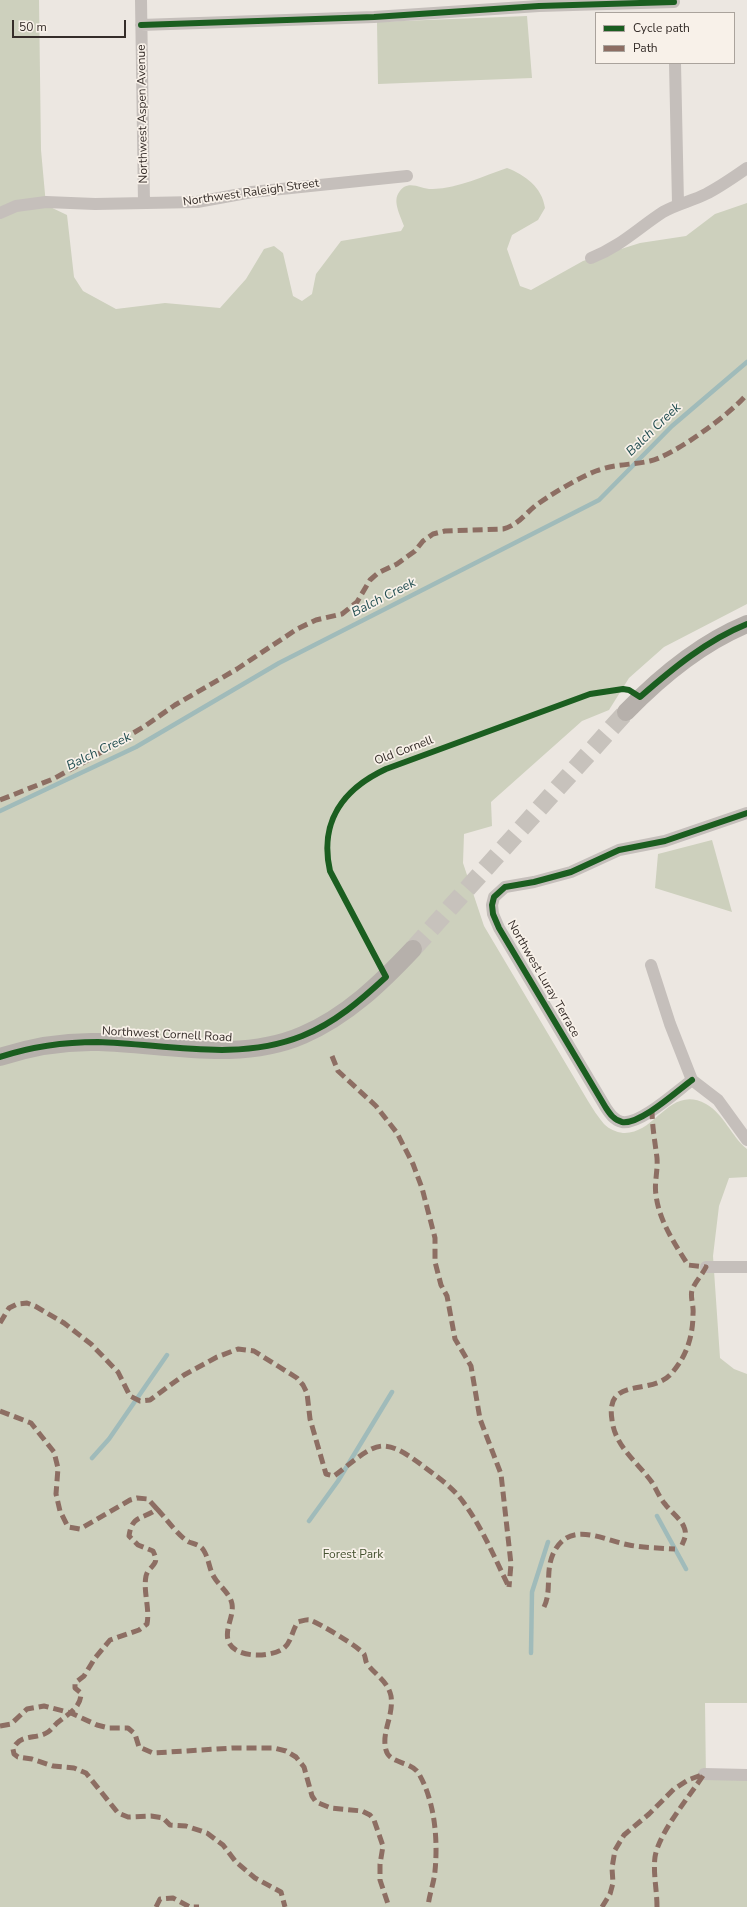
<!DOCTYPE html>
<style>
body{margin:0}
#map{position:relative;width:747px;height:1907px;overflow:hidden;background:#ece7e1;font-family:"Nunito Sans",sans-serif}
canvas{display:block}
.legend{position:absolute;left:595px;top:12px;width:140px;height:52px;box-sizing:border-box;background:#f8f1e9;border:1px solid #aaa39c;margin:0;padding:5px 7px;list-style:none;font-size:12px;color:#352d29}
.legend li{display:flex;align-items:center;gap:8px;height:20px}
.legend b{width:20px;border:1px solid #aaa39c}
.scale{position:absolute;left:12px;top:20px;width:114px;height:18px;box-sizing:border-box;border:2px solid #352d29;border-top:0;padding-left:5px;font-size:12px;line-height:14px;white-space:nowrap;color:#352d29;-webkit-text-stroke:3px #f8f1e9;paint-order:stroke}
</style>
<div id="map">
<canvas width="747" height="1907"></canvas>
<ul class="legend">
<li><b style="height:5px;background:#1b5e20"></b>Cycle path</li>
<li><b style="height:5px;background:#8d6e63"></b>Path</li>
</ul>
<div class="scale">50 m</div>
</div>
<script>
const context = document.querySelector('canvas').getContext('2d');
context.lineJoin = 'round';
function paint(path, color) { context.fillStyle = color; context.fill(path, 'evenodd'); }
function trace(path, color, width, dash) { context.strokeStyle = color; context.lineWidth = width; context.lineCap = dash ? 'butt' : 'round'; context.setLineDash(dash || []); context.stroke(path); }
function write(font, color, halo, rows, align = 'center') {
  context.font = font + ' "Nunito Sans",sans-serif'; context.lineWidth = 3.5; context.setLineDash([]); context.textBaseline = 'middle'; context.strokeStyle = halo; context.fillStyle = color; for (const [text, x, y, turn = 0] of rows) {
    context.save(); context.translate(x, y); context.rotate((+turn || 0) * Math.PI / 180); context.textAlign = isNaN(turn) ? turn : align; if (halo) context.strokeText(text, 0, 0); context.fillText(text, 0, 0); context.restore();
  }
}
paint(new Path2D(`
 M 0,0 L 39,0 L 41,150 L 46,205 L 67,215 L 74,277 L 83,291 L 116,309 L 165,303 L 220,308 L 246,279 L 264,249 L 274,246 L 283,253 L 293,296 L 302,301 L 312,294 L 316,274 L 341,241 L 401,231 L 404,226 C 401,217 393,203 398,194 C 407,177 421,190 433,189 C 459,188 483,176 507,168 C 525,175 542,187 545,208 L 538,220 L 512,235 L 507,249 L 520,286 L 531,290 L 583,261 L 640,243 L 686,236 L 715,214 L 747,203 L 747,604 L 664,647 L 629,678 L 609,710 L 582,721 L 491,802 L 492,826 L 464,834 L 463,863 L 484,926 L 588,1101 C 593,1109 598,1117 604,1124 C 609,1129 616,1132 623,1133 C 656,1135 669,1084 706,1104 C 724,1114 731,1136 747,1149 L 747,1177 L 729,1178 L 719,1206 L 713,1256 L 720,1358 L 734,1369 L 747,1374 L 747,1703 L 705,1703 L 706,1780 L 747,1780 L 747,1907 L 0,1907 Z
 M 527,16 L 532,78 L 378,84 L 377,22 Z
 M 712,840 L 732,912 L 655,888 L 658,854 Z`), '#cdd0bd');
trace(new Path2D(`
 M 0,811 L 136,747 L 279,663 L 599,500 L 672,426 L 747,362
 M 92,1458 L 109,1439 L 167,1355
 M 657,1516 L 686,1569
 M 309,1521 L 338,1481 L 392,1392
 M 531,1653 L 532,1592 L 548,1542`), '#a0bbba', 4.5);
trace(new Path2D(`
 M 413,949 L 626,712`), '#c7c2bc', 18, [18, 9]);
trace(new Path2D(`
 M 141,0 L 144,203
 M 141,25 L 374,17 L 539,6 L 674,2
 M 675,63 L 678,204
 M 0,213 L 16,206 L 46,202 L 95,204 L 197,202 L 252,192 L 407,176
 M 591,258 C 621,246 637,229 663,212 C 677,204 692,201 706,194 C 720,187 734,177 747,168
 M 651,965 L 670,1024 L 692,1080 L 718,1100 L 747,1140
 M 692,1080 C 677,1091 640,1125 622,1122 C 614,1120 610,1114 606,1108 L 499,928 L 493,914 L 492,905 L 494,897 L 505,887 L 534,882 L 571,872 L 619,850 L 665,841 L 747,813
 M 706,1267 L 747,1267
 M 704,1774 L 747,1775`), '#c5bfbb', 12);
trace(new Path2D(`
 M 626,712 C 660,677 701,643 747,624
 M 0,1057 C 33,1046 64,1041 99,1042 C 165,1044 239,1063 303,1035 C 347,1016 381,983 413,949`), '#b6b0ab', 18);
trace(new Path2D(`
 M 0,800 L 53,779 L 88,760 L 145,726 L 175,705 L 237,669 L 297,629 L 316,620 L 342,614 L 357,602 L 370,580 L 378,573 L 397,564 L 415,551 L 423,541 L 433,534 L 445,531 L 503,529 C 518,525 524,515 535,506 C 550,495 578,478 596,471 C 614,464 632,465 650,461 C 673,456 732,413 747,394
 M 332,1056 L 338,1071 L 376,1106 L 397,1133 L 413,1164 L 422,1188 L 435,1238 L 435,1262 L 441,1285 L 447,1296 L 455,1339 L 471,1366 L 480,1419 L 501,1474 L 511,1564 L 509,1587
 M 652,1109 C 652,1126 655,1142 657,1158 C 658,1171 654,1183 656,1195 C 659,1221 675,1244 688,1265 L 706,1267 C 702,1275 695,1282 692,1290 C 690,1298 694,1306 693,1314 C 693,1337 686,1358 670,1375 C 649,1396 605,1376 612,1420 C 615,1446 636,1461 651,1481 C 656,1488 659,1497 665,1504 C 670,1511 681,1519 684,1527 C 687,1534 685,1538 682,1545
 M 0,1323 L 9,1308 L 17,1304 L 27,1303 L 35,1306 L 64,1323 L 91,1344 L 118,1372 L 130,1396 L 140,1401 L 150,1400 L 184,1375 L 217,1357 L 238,1349 L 254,1351 L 297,1378 L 303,1385 L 307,1393 L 310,1419 L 326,1474 L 334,1476 C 347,1467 368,1446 383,1446 C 396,1446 409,1456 419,1463 C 435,1475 453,1487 464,1503 C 483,1529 495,1559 509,1587
 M 0,1411 L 31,1423 L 54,1452 L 58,1468 L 56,1494 L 60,1511 L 68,1527 L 80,1529 L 130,1500 L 137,1498 L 148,1499 L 157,1509 C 143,1520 132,1514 129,1536 L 138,1545 L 153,1551 C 161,1567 149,1564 146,1576 C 143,1592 150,1608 147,1624 L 139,1630 L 110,1640 L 95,1658 L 84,1676 L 75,1683 L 75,1688 L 81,1693 C 81,1708 68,1714 57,1723 C 54,1726 51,1730 48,1732 C 36,1740 20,1733 13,1749 L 14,1754 L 18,1757 L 32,1759 L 53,1766 L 74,1768 L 86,1773 L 118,1813 L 128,1817 L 151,1816 L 163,1818 L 170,1825 L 186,1826 L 207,1833 L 223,1845 L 236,1862 L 255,1878 L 281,1892 L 285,1907
 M 157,1509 C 165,1517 179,1537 189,1542 C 194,1544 201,1545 204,1551 C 209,1559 209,1569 214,1577 C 219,1586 230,1593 232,1604 C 234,1616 225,1628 228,1640 C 233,1659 272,1658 284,1648 C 292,1641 292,1630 298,1622 C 302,1621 307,1619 310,1620 C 319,1623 359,1647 364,1654 C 366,1658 365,1662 368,1665 C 377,1676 388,1682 391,1696 C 394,1716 381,1732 386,1750 C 389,1764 412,1761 419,1774 C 435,1802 438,1840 435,1871 C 434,1883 429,1895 428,1907
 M 544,1607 C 552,1591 545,1572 553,1554 C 569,1519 602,1540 629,1545 C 644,1548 660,1548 675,1549
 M 0,1726 L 11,1724 L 27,1709 L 44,1706 L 71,1713 L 97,1725 L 109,1728 L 128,1728 L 135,1734 L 139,1747 L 153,1753 L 233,1748 L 274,1748 L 286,1751 L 296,1757 L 304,1767 L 312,1796 L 316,1802 L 331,1808 L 362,1811 L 370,1815 L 374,1820 L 383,1846 L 380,1864 L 380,1880 L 389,1907
 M 156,1907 L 160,1899 L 173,1898 L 190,1907 L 199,1907
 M 602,1907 L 610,1894 L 613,1883 L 612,1868 L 615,1850 L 624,1835 L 649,1814 L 674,1789 L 688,1780 L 704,1774
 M 657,1907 C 657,1890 653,1874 655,1857 C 659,1832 690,1796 704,1774`), '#8d6e63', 5, [10, 5]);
trace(new Path2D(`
 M 141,25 L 374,17 L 539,6 L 674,2
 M 0,1057 C 33,1046 64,1042 98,1042 C 166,1044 237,1062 302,1036 C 335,1023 361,1000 386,977 L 330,871 C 319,822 343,789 386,769 L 590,694 L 623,689 L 629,690 L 640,697 C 672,669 707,640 747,624
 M 692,1080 C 677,1091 640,1125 622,1122 C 614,1120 610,1114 606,1108 L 499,928 L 493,914 L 492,905 L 494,897 L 505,887 L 534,882 L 571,872 L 619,850 L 665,841 L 747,813`), '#1b5e20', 6);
write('12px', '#352d29', '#f8f1e9', [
 ["Northwest Aspen Avenue",143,114,-91],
 ["Northwest Raleigh Street",251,193,-8],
 ["Old Cornell",404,751,-21],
 ["Northwest Luray Terrace",543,979,60],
 ["Northwest Cornell Road",167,1035,3]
]);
write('12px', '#44512f', '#f8f1e9', [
 ["Forest Park",353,1555]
]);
write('italic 13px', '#234f52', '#f8f1e9', [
 ["Balch Creek",654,430,-44],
 ["Balch Creek",384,598,-27],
 ["Balch Creek",99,752,-26]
]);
</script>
